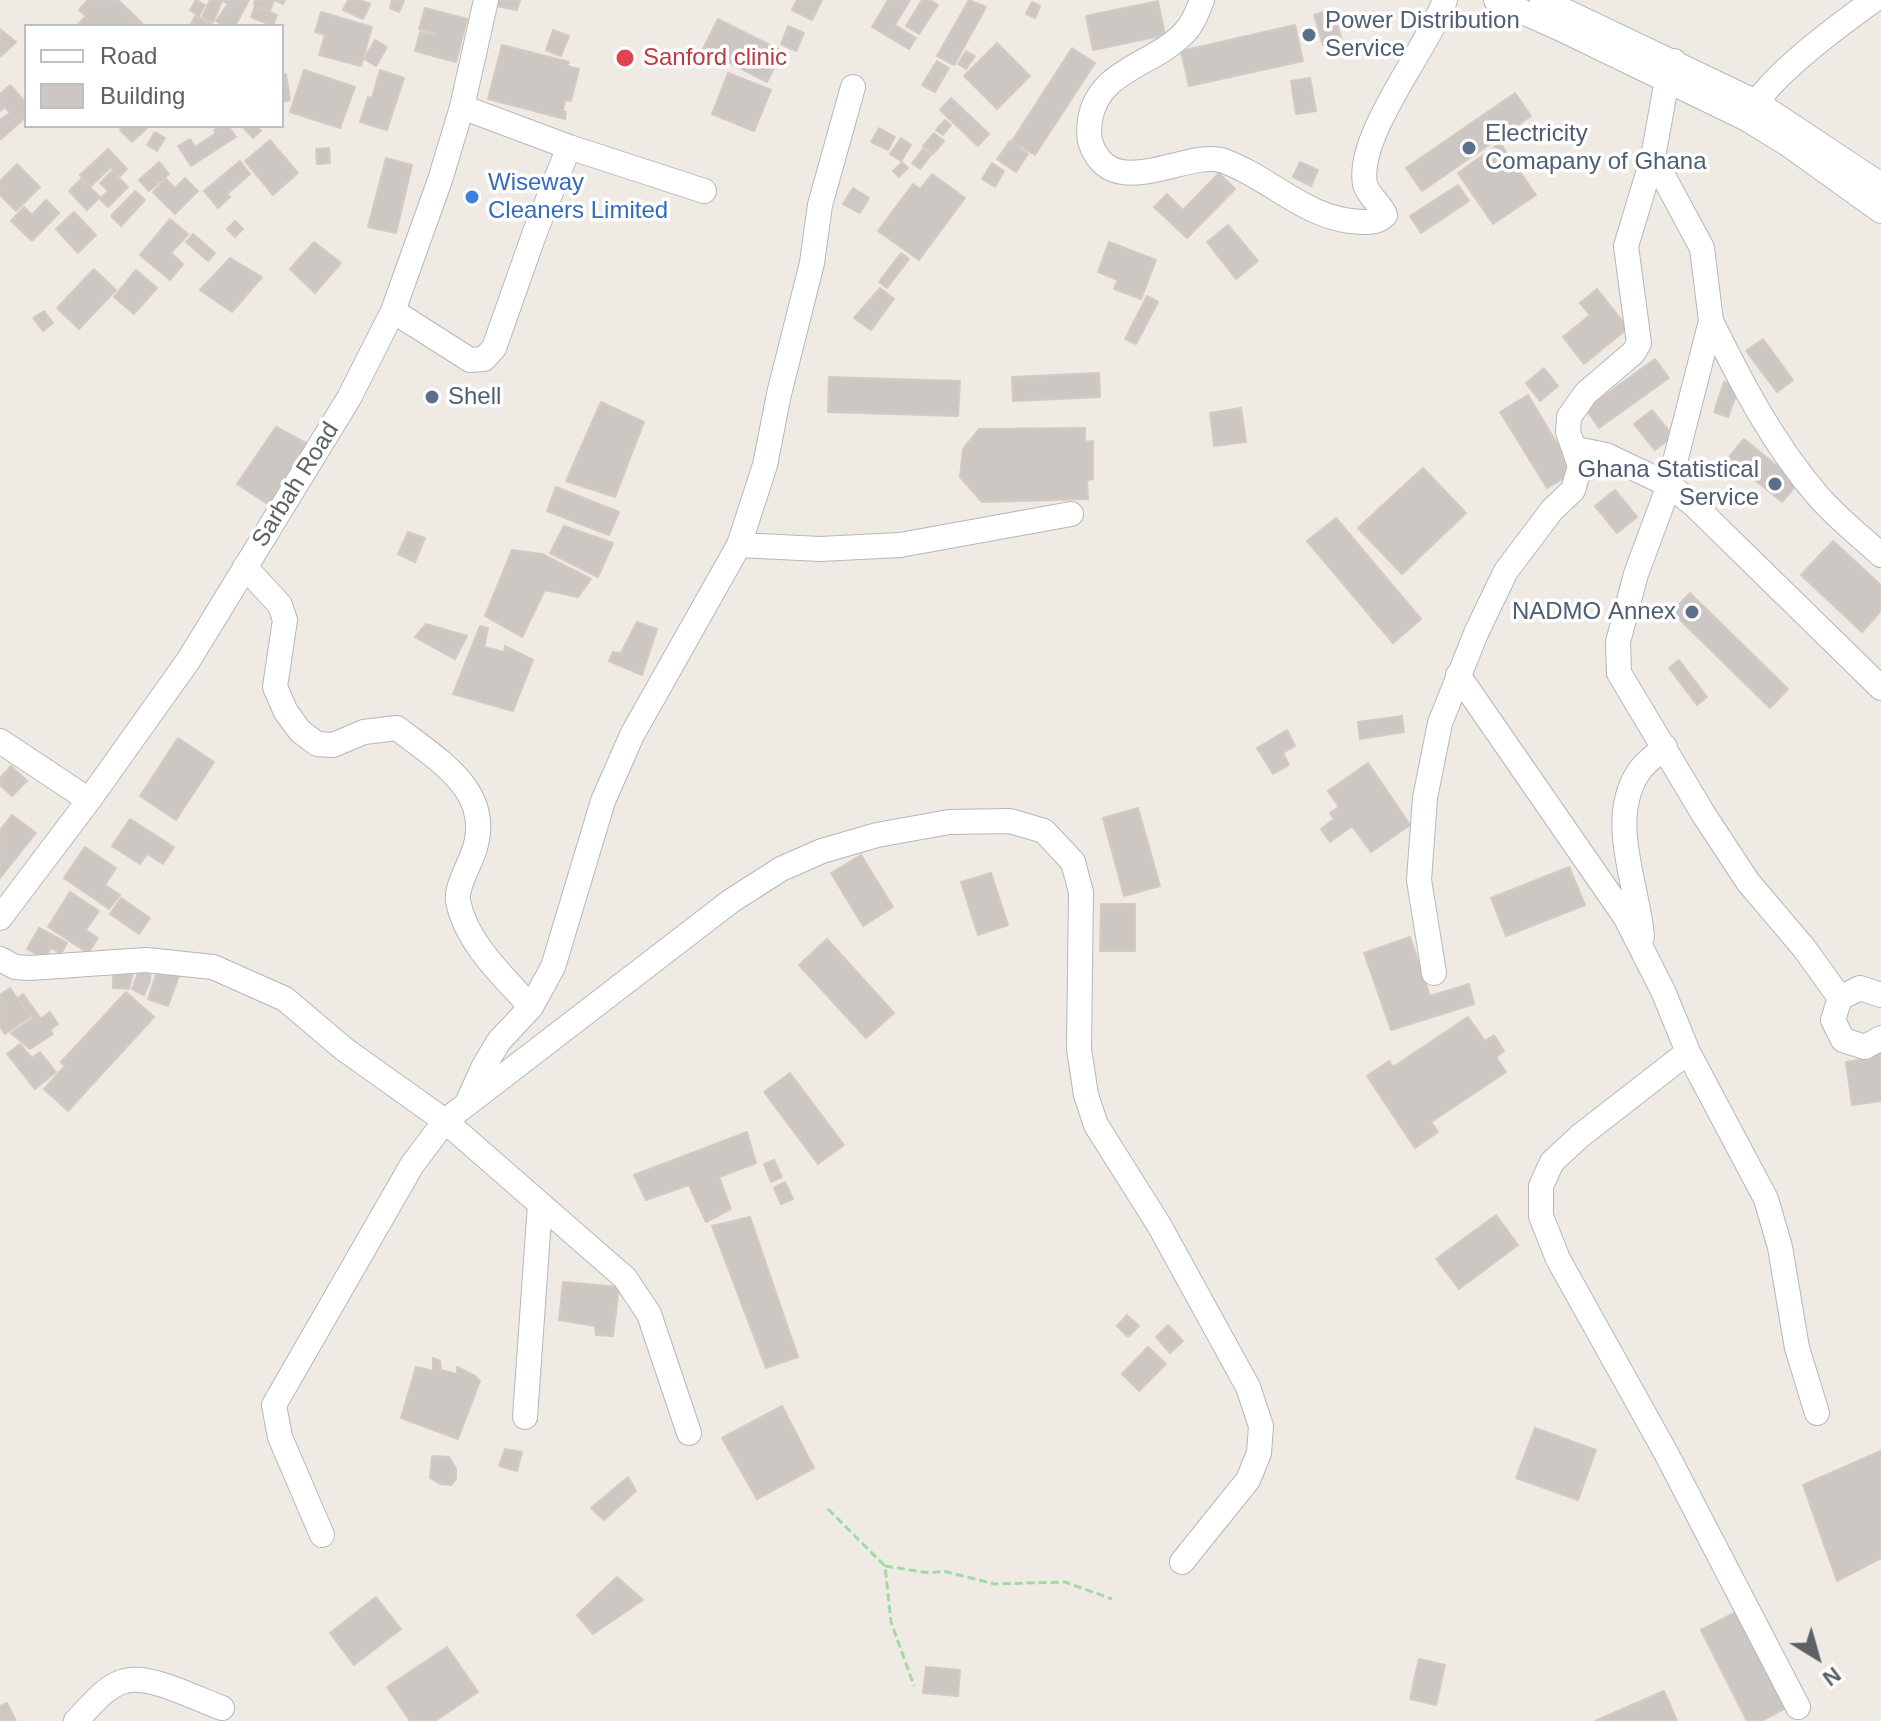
<!DOCTYPE html>
<style>
body{margin:0}
#map{position:relative;width:1881px;height:1721px;overflow:hidden;background:#efeae3;font-family:Arial,sans-serif}
canvas{display:block}
.legend{position:absolute;left:24px;top:24px;width:260px;height:104px;box-sizing:border-box;background:#fff;border:2px solid #bdc0c1;margin:0;padding:10px 14px;list-style:none;font-size:24px;color:#5b6165}
.legend li{display:flex;align-items:center;gap:16px;height:40px}
.legend b{width:40px;border:2px solid #bdc0c1}
.north{position:absolute;left:1777px;top:1617px;width:80px;height:80px;-webkit-text-stroke:6px #fff;paint-order:stroke;rotate:143deg;font-size:22px;font-weight:700;line-height:32px;text-align:center;color:#5b6165}
.north::after{content:'';display:block;margin:auto;width:28px;height:36px;background:#5b6165;clip-path:polygon(50% 0,100% 100%,50% 72%,0 100%)}
</style>
<div id="map">
<canvas width="1881" height="1721"></canvas>
<ul class="legend">
<li><b style="height:10px;background:#fff"></b>Road</li>
<li><b style="height:22px;background:#ccc7c2"></b>Building</li>
</ul>
<div class="north">N</div>
</div>
<script>
const context = document.querySelector('canvas').getContext('2d');
context.lineJoin = 'round';
function paint(path, color) { context.fillStyle = color; context.fill(path, 'evenodd'); }
function trace(path, color, width, dash) { context.strokeStyle = color; context.lineWidth = width; context.lineCap = dash ? 'butt' : 'round'; context.setLineDash(dash || []); context.stroke(path); }
function write(font, color, halo, rows, align = 'center') {
  context.font = font + ' Arial,sans-serif'; context.lineWidth = 7; context.setLineDash([]); context.textBaseline = 'middle'; context.strokeStyle = halo; context.fillStyle = color; for (const [text, x, y, turn = 0] of rows) {
    context.save(); context.translate(x, y); context.rotate((+turn || 0) * Math.PI / 180); context.textAlign = isNaN(turn) ? turn : align; if (halo) context.strokeText(text, 0, 0); context.fillText(text, 0, 0); context.restore();
  }
}
const building = new Path2D(`
 M 88,0 L 118,0 L 142,23 L 139,26 L 79,26 L 78,24 L 86,16 L 79,10 Z
 M 196,0 L 205,5 L 199,16 L 190,10 Z
 M 210,0 L 222,1 L 213,22 L 202,17 Z
 M 221,0 L 249,0 L 235,26 L 225,26 L 216,21 L 228,4 Z
 M 255,0 L 285,0 L 283,4 L 274,0 L 270,11 L 254,4 Z
 M 348,0 L 360,0 L 370,4 L 363,19 L 343,10 Z
 M 392,0 L 404,1 L 399,12 L 390,8 Z
 M 498,0 L 520,0 L 517,10 L 497,6 Z
 M 797,0 L 822,0 L 812,20 L 792,10 Z
 M 888,0 L 910,0 L 895,25 L 916,38 L 909,49 L 872,27 Z
 M 922,0 L 930,0 L 938,5 L 919,34 L 906,26 Z
 M 969,0 L 986,7 L 954,65 L 937,56 Z
 M 1158,1 L 1165,35 L 1093,50 L 1086,16 Z
 M 1032,2 L 1040,6 L 1035,18 L 1026,14 Z
 M 255,6 L 277,15 L 273,26 L 251,17 Z
 M 425,8 L 467,19 L 456,62 L 415,51 L 420,32 L 436,36 L 437,34 L 419,29 Z
 M 1333,9 L 1342,40 L 1323,45 L 1314,15 Z
 M 321,12 L 372,27 L 361,66 L 319,55 L 325,35 L 315,32 Z
 M 195,16 L 215,26 L 190,26 Z
 M 718,19 L 782,51 L 767,82 L 703,49 Z
 M 1295,25 L 1303,61 L 1189,86 L 1181,51 Z
 M 788,26 L 804,33 L 796,51 L 781,44 Z
 M 0,29 L 16,42 L 0,57 Z
 M 553,30 L 569,36 L 561,56 L 546,50 Z
 M 375,40 L 387,47 L 376,66 L 364,59 Z
 M 997,43 L 1030,76 L 997,109 L 964,76 Z
 M 502,45 L 569,62 L 567,66 L 579,69 L 571,101 L 565,100 L 563,111 L 566,112 L 565,119 L 488,99 Z
 M 1072,48 L 1095,63 L 1035,155 L 1012,141 Z
 M 966,51 L 975,56 L 966,69 L 958,64 Z
 M 937,61 L 949,68 L 935,92 L 922,85 Z
 M 304,70 L 355,87 L 340,128 L 290,112 Z
 M 380,70 L 404,78 L 387,130 L 360,122 L 368,97 L 372,98 Z
 M 728,73 L 771,90 L 754,131 L 712,114 Z
 M 286,74 L 290,100 L 282,102 L 282,75 Z
 M 1310,78 L 1316,111 L 1296,114 L 1291,81 Z
 M 10,85 L 26,103 L 26,117 L 0,140 L 0,120 L 10,113 L 5,107 L 0,111 L 0,94 Z
 M 1515,93 L 1531,116 L 1422,191 L 1406,168 Z
 M 951,98 L 989,134 L 978,146 L 940,110 Z
 M 945,120 L 951,125 L 943,135 L 936,130 Z
 M 124,126 L 145,126 L 147,128 L 132,142 L 120,130 Z
 M 220,126 L 228,126 L 236,137 L 191,166 L 178,146 L 190,139 L 195,147 L 216,133 L 214,130 Z
 M 242,126 L 256,126 L 261,131 L 253,138 Z
 M 879,128 L 895,137 L 888,150 L 871,142 Z
 M 155,132 L 165,138 L 157,151 L 147,145 Z
 M 934,133 L 944,141 L 933,154 L 923,146 Z
 M 901,138 L 911,145 L 901,161 L 890,154 Z
 M 270,140 L 298,173 L 273,195 L 245,161 Z
 M 1010,141 L 1028,154 L 1016,172 L 997,159 Z
 M 1500,143 L 1536,195 L 1493,224 L 1458,173 Z
 M 329,148 L 330,163 L 317,164 L 316,149 Z
 M 108,149 L 127,169 L 120,176 L 111,167 L 91,186 L 80,175 Z
 M 923,149 L 931,155 L 920,169 L 912,163 Z
 M 386,158 L 412,165 L 396,233 L 368,227 Z
 M 240,161 L 250,174 L 227,194 L 230,197 L 218,208 L 204,191 Z
 M 159,162 L 169,174 L 149,191 L 139,180 Z
 M 902,162 L 908,168 L 899,177 L 893,171 Z
 M 1300,162 L 1318,170 L 1311,186 L 1293,177 Z
 M 992,163 L 1004,171 L 995,187 L 982,179 Z
 M 17,164 L 40,187 L 16,211 L 0,195 L 0,181 Z
 M 112,171 L 128,187 L 108,207 L 100,199 L 108,191 L 100,183 Z
 M 1219,173 L 1235,189 L 1187,238 L 1154,207 L 1167,194 L 1183,210 Z
 M 932,174 L 965,198 L 919,260 L 878,231 L 913,184 L 920,189 Z
 M 185,178 L 198,191 L 175,214 L 153,192 L 166,179 L 175,188 Z
 M 81,179 L 100,197 L 87,210 L 69,191 Z
 M 1458,185 L 1469,201 L 1421,233 L 1410,216 Z
 M 853,188 L 869,198 L 860,213 L 843,204 Z
 M 135,191 L 145,200 L 121,226 L 111,216 Z
 M 46,200 L 59,213 L 32,241 L 11,221 L 24,207 L 32,215 Z
 M 74,212 L 96,235 L 78,253 L 56,229 Z
 M 170,219 L 188,234 L 171,253 L 183,264 L 170,280 L 140,255 Z
 M 235,221 L 243,229 L 235,237 L 227,229 Z
 M 1228,225 L 1258,261 L 1236,279 L 1207,242 Z
 M 193,234 L 215,253 L 208,261 L 186,242 Z
 M 314,242 L 341,263 L 315,293 L 290,269 Z
 M 1109,242 L 1156,260 L 1141,299 L 1114,289 L 1118,280 L 1098,272 Z
 M 901,253 L 909,259 L 887,288 L 879,282 Z
 M 230,258 L 262,277 L 232,312 L 200,290 Z
 M 94,269 L 116,290 L 79,329 L 57,308 Z
 M 136,270 L 157,288 L 134,314 L 114,297 Z
 M 880,288 L 894,299 L 871,330 L 854,318 Z
 M 1597,289 L 1628,328 L 1584,364 L 1563,337 L 1590,315 L 1580,303 Z
 M 1147,296 L 1158,302 L 1136,344 L 1125,339 Z
 M 44,311 L 53,323 L 43,331 L 33,318 Z
 M 1763,339 L 1793,380 L 1777,392 L 1746,351 Z
 M 1655,359 L 1669,378 L 1599,428 L 1586,409 Z
 M 1544,368 L 1558,386 L 1540,401 L 1526,383 Z
 M 1099,373 L 1100,397 L 1013,401 L 1012,377 Z
 M 829,377 L 960,381 L 958,416 L 828,412 Z
 M 1724,382 L 1739,387 L 1728,417 L 1714,412 Z
 M 1528,395 L 1574,472 L 1547,488 L 1500,412 Z
 M 601,402 L 644,422 L 615,497 L 566,481 Z
 M 1241,408 L 1246,442 L 1214,446 L 1210,413 Z
 M 1652,410 L 1673,436 L 1655,450 L 1634,424 Z
 M 276,427 L 306,443 L 269,505 L 237,484 Z
 M 1085,428 L 1085,442 L 1093,441 L 1093,479 L 1087,480 L 1088,499 L 982,502 L 960,477 L 963,449 L 979,429 Z
 M 1744,439 L 1798,483 L 1782,502 L 1728,458 Z
 M 1423,468 L 1466,513 L 1402,574 L 1358,528 Z
 M 556,487 L 619,512 L 609,535 L 547,511 Z
 M 1615,490 L 1637,517 L 1617,533 L 1595,506 Z
 M 1336,518 L 1421,619 L 1393,643 L 1307,541 Z
 M 564,526 L 613,543 L 598,577 L 550,553 Z
 M 408,532 L 425,538 L 415,562 L 398,554 Z
 M 1833,541 L 1881,585 L 1881,611 L 1862,632 L 1801,575 Z
 M 512,550 L 542,554 L 591,579 L 578,597 L 545,590 L 522,637 L 485,616 Z
 M 1690,593 L 1788,689 L 1770,708 L 1672,612 Z
 M 637,622 L 657,629 L 642,675 L 609,661 L 613,652 L 621,653 Z
 M 426,624 L 467,636 L 455,659 L 415,637 Z
 M 480,626 L 488,628 L 484,647 L 504,652 L 505,646 L 533,660 L 513,711 L 453,694 Z
 M 1679,660 L 1707,697 L 1697,705 L 1669,668 Z
 M 1402,716 L 1404,732 L 1360,739 L 1358,722 Z
 M 1287,730 L 1295,746 L 1283,753 L 1289,765 L 1273,774 L 1257,748 Z
 M 178,738 L 214,762 L 176,820 L 140,796 Z
 M 1368,763 L 1410,825 L 1371,852 L 1352,826 L 1330,842 L 1321,829 L 1334,819 L 1330,813 L 1339,807 L 1328,791 Z
 M 11,766 L 27,781 L 12,796 L 0,785 L 0,778 Z
 M 1138,808 L 1160,886 L 1124,896 L 1103,818 Z
 M 12,815 L 36,833 L 0,878 L 0,830 Z
 M 130,819 L 174,847 L 163,864 L 147,854 L 140,864 L 112,846 Z
 M 85,847 L 116,868 L 105,885 L 120,895 L 109,909 L 64,878 Z
 M 861,855 L 893,907 L 863,926 L 831,873 Z
 M 1569,867 L 1585,905 L 1506,936 L 1491,898 Z
 M 991,873 L 1008,925 L 978,935 L 961,882 Z
 M 70,892 L 99,911 L 86,930 L 98,938 L 88,953 L 48,927 Z
 M 121,898 L 150,918 L 139,934 L 110,914 Z
 M 1101,904 L 1135,904 L 1135,951 L 1100,951 Z
 M 39,928 L 67,943 L 61,954 L 51,948 L 45,959 L 27,949 Z
 M 1410,937 L 1430,996 L 1469,984 L 1474,1004 L 1391,1030 L 1364,953 Z
 M 827,939 L 894,1013 L 866,1038 L 799,965 Z
 M 159,966 L 180,973 L 168,1006 L 148,999 Z
 M 151,968 L 150,981 L 144,995 L 132,989 L 139,970 Z
 M 113,972 L 133,973 L 129,989 L 113,988 Z
 M 10,988 L 30,1017 L 5,1034 L 0,1027 L 0,995 Z
 M 126,992 L 154,1017 L 68,1111 L 44,1089 L 65,1066 L 61,1062 Z
 M 23,994 L 41,1019 L 50,1012 L 58,1024 L 50,1030 L 53,1034 L 30,1049 L 11,1033 L 33,1018 L 18,998 Z
 M 1468,1017 L 1485,1041 L 1494,1035 L 1504,1051 L 1496,1057 L 1506,1072 L 1431,1122 L 1438,1132 L 1415,1148 L 1367,1076 L 1389,1061 L 1393,1067 Z
 M 20,1044 L 32,1058 L 40,1052 L 56,1072 L 35,1089 L 7,1054 Z
 M 1881,1051 L 1881,1101 L 1852,1105 L 1846,1062 L 1872,1058 L 1871,1052 Z
 M 790,1073 L 844,1145 L 818,1164 L 764,1092 Z
 M 747,1132 L 756,1163 L 719,1177 L 731,1209 L 706,1222 L 689,1185 L 646,1200 L 634,1175 Z
 M 774,1160 L 782,1177 L 771,1182 L 764,1164 Z
 M 785,1182 L 793,1199 L 781,1204 L 774,1188 Z
 M 1496,1215 L 1518,1245 L 1459,1289 L 1436,1259 Z
 M 750,1217 L 798,1357 L 766,1368 L 712,1226 Z
 M 563,1282 L 619,1287 L 613,1336 L 596,1335 L 595,1326 L 559,1320 Z
 M 1127,1315 L 1139,1326 L 1128,1337 L 1117,1326 Z
 M 1168,1325 L 1183,1341 L 1170,1353 L 1156,1337 Z
 M 1148,1347 L 1166,1364 L 1139,1391 L 1122,1374 Z
 M 433,1358 L 440,1361 L 441,1370 L 457,1374 L 457,1367 L 475,1376 L 480,1381 L 458,1439 L 401,1418 L 416,1367 L 433,1371 Z
 M 782,1406 L 814,1468 L 757,1499 L 722,1438 Z
 M 1535,1428 L 1596,1450 L 1578,1500 L 1516,1478 Z
 M 505,1449 L 522,1452 L 517,1471 L 499,1466 Z
 M 1881,1451 L 1881,1558 L 1837,1581 L 1803,1485 Z
 M 432,1456 L 449,1457 L 456,1469 L 456,1479 L 451,1485 L 440,1484 L 430,1478 Z
 M 628,1477 L 636,1491 L 604,1520 L 591,1508 Z
 M 617,1577 L 643,1600 L 593,1634 L 577,1615 Z
 M 376,1597 L 401,1629 L 354,1665 L 330,1633 Z
 M 1736,1612 L 1786,1708 L 1761,1721 L 1747,1721 L 1701,1630 Z
 M 447,1647 L 478,1692 L 435,1721 L 410,1721 L 387,1687 Z
 M 1419,1659 L 1445,1665 L 1436,1705 L 1410,1699 Z
 M 926,1667 L 960,1670 L 958,1696 L 923,1693 Z
 M 1664,1691 L 1677,1721 L 1595,1721 Z
 M 7,1703 L 16,1721 L 0,1721 L 0,1706 Z`);
paint(building, '#ccc7c2');
trace(building, '#d4cac1', 2);
const minor = new Path2D(`
 M 1202,0 C 1198,10 1193,24 1185,32 C 1155,65 1098,69 1090,120 C 1089,128 1088,137 1091,144 C 1113,205 1188,148 1224,161 C 1273,179 1307,221 1363,222 C 1372,222 1378,222 1385,215 C 1381,204 1368,196 1365,184 C 1356,135 1428,48 1445,0
 M 1496,0 L 1559,28 L 1747,119 L 1789,145 L 1881,211
 M 1542,0 L 1756,102 L 1881,185
 M 462,107 L 569,147 L 704,191
 M 1750,113 C 1769,76 1839,25 1874,0
 M 1653,157 L 1702,248 L 1711,321 L 1669,485 L 1693,504 L 1881,688
 M 393,311 L 470,360 L 484,359 L 494,348 L 535,232 L 569,147
 M 1711,321 C 1741,382 1773,444 1818,496 C 1836,517 1860,536 1881,555
 M 1576,449 L 1606,455 L 1669,485 L 1636,574 L 1618,642 L 1619,673 L 1704,815 L 1748,882 L 1804,948 L 1840,998
 M 739,545 L 820,549 L 900,545 L 1071,514
 M 245,567 L 280,605 L 285,620 L 275,687 L 286,712 L 300,731 L 317,744 L 333,745 L 364,732 L 397,728 C 439,761 496,792 473,854 C 468,867 456,888 458,901 C 466,943 504,977 531,1007
 M 1458,675 L 1626,918 L 1663,991 L 1688,1052 L 1580,1136 L 1552,1162 L 1541,1186 L 1541,1216 L 1558,1259 L 1666,1453 L 1798,1707
 M 0,741 L 89,800
 M 0,918 L 89,800 L 188,661 L 349,398 L 393,311 L 440,180 L 462,107 L 486,0
 M 1642,937 C 1638,885 1607,821 1638,773 C 1644,763 1656,755 1665,747
 M 0,959 L 15,967 L 30,968 L 146,960 L 213,967 L 285,999 L 344,1049 L 445,1121 L 412,1165 L 274,1405 L 280,1437 L 322,1535
 M 1434,973 L 1419,880 L 1425,798 L 1440,723 L 1477,631 L 1506,571 L 1552,510 L 1573,490 L 1580,466 L 1568,432 L 1569,417 L 1586,393 L 1633,353 L 1639,343 L 1626,246 L 1653,157 L 1667,80 L 1674,61
 M 1881,995 L 1860,988 L 1840,998 L 1833,1020 L 1843,1040 L 1865,1047 L 1881,1038
 M 1688,1052 L 1766,1199 L 1780,1247 L 1797,1348 L 1817,1413
 M 469,1099 L 484,1066 L 499,1041 L 531,1007 L 553,967 L 603,801 L 632,735 L 739,545 L 765,465 L 779,394 L 812,263 L 820,205 L 853,87
 M 525,1417 L 540,1204
 M 689,1433 L 649,1314 L 625,1278 L 445,1121 L 731,901 L 781,869 L 822,851 L 877,835 L 949,822 L 1010,821 L 1044,831 L 1073,862 L 1081,892 L 1079,1049 L 1086,1095 L 1096,1125 L 1159,1225 L 1248,1387 L 1261,1426 L 1259,1453 L 1248,1480 L 1182,1562
 M 76,1721 C 90,1707 105,1686 125,1681 C 150,1674 197,1699 222,1708`);
trace(minor, '#b4b8bb', 26);
trace(new Path2D(`
 M 828,1509 L 885,1566 L 891,1622 L 914,1686
 M 885,1566 L 930,1573 L 943,1571 L 995,1584 L 1065,1582 L 1112,1599`), '#a0dba4', 3, [8, 4]);
trace(minor, '#fff', 24);
for (const [x, y, r, color] of [
 [1309,35,8,"#5c6f8a"],
 [625,58,10,"#e0444e"],
 [1469,148,8,"#5c6f8a"],
 [472,197,8,"#3f7fe0"],
 [432,397,8,"#5c6f8a"],
 [1775,484,8,"#5c6f8a"],
 [1692,612,8,"#5c6f8a"]
]) { const dot = new Path2D(); dot.arc(x, y, r, 0, 2 * Math.PI); context.fillStyle = color; context.fill(dot); trace(dot, '#fff', 3); }
write('24px', '#4e5e75', '#fff', [
 ["Power Distribution",1325,21],
 ["Service",1325,49],
 ["Electricity",1485,134],
 ["Comapany of Ghana",1485,162],
 ["Shell",448,397],
 ["Ghana Statistical",1759,470,"right"],
 ["Service",1759,498,"right"],
 ["NADMO Annex",1676,612,"right"]
], 'left');
write('24px', '#be3a42', '#fff', [
 ["Sanford clinic",643,58]
], 'left');
write('24px', '#366cbe', '#fff', [
 ["Wiseway",488,183],
 ["Cleaners Limited",488,211]
], 'left');
write('24px', '#5b6165', '#fff', [
 ["Sarbah Road",296,485,-58]
]);
</script>
